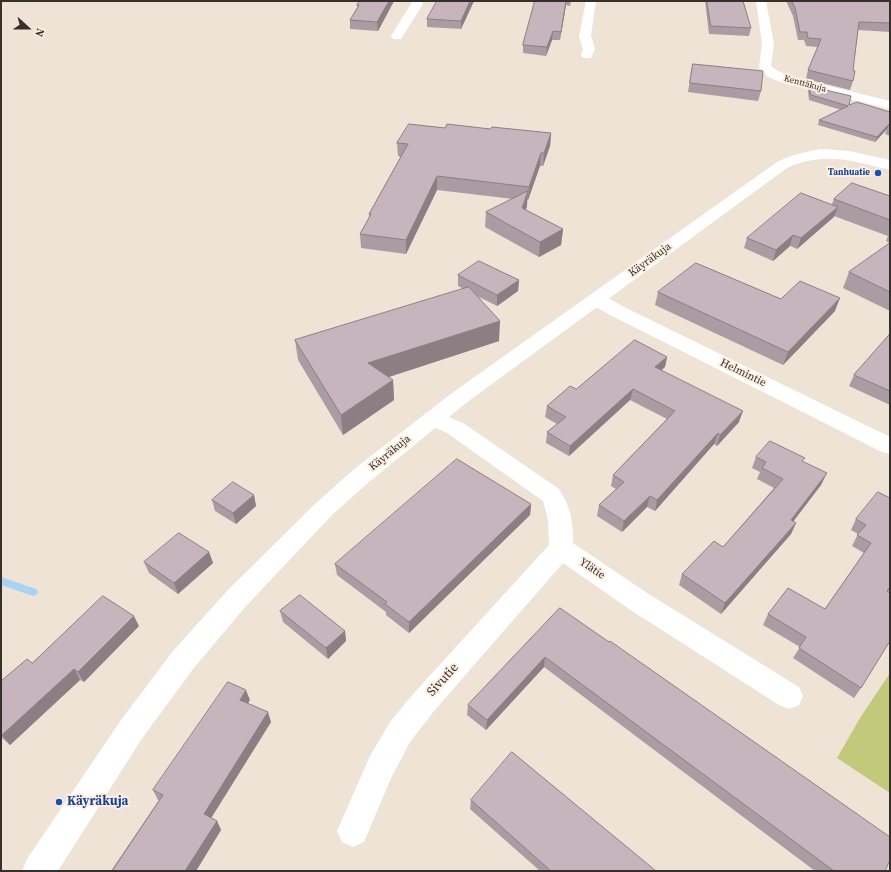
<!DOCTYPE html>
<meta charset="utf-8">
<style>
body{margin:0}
#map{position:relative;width:891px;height:872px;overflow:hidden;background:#efe3d6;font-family:"Source Serif 4",serif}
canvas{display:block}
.frame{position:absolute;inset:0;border:2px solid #35302b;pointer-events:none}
.north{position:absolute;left:8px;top:8px;width:40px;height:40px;-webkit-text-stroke:3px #fdf0e3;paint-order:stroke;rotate:111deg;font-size:11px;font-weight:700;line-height:16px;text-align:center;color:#35302b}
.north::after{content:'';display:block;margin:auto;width:14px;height:18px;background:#35302b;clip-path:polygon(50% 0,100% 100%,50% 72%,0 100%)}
</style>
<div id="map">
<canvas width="891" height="872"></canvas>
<div class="frame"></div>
<div class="north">N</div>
</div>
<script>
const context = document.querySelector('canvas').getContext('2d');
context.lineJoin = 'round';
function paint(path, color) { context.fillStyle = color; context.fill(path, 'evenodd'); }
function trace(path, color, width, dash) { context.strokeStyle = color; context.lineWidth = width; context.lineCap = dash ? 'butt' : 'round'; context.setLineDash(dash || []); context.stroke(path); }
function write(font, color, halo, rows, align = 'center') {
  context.font = font + ' "Source Serif 4",serif'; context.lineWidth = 4; context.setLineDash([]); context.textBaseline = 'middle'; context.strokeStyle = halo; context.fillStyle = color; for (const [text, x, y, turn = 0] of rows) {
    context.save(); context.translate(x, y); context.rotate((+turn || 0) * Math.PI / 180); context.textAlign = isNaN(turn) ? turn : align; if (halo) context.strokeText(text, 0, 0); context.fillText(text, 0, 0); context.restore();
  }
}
paint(new Path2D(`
 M 890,673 L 890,793 L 837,758 L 860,718 Z`), '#c3c97b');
paint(new Path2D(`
 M 1,577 L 36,589 L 38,592 L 36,595 L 33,596 L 1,585 Z`), '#a8d3f5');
paint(new Path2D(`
 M 412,1 L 422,1 L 423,4 L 401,39 L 393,39 L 391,36 L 411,4 Z
 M 586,1 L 596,1 L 591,36 L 595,49 L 591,58 L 583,58 L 581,55 L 583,49 L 579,36 Z
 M 756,1 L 766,1 L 774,44 L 771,66 L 778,71 L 792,77 L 890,101 L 890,109 L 783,83 L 768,77 L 759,67 L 762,44 Z
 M 596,293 L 603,295 L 622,306 L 890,437 L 890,454 L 882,452 L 608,314 L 589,303 L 587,299 L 589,295 Z
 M 433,411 L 463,423 L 559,489 C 571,507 573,522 573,543 L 647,593 L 799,687 L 803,696 L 799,705 L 789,709 L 779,705 L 629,609 L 563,563 L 434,711 L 410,742 L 392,776 L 364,842 L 353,847 L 342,842 L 337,831 L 370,756 L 390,722 L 414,693 L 549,545 L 548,520 L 543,501 L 447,433 L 425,423 L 422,418 L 425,413 Z`), '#fff');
paint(new Path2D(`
 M 822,149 L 849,151 L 890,160 L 890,170 C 853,161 824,151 787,168 L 466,403 L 369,482 L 332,515 L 246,606 L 193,669 L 141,740 L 58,871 L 22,871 L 27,859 L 121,720 L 173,651 L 228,590 L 316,503 L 353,470 L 452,393 L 777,162 C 792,155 806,151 822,149 Z`), '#fff');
paint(new Path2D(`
 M 360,1 L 394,1 L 378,31 L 350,29 L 350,20 L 358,7 L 357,5 Z
 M 474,1 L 461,29 L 427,27 L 427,19 Z
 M 535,1 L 571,1 L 570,6 L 566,5 L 560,40 L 552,40 L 546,56 L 523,53 L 523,45 Z
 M 705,1 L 743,1 L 751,28 L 749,36 L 709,34 Z
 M 786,1 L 890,1 L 890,32 L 858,30 L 853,70 L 853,81 L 850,90 L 806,79 L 808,70 L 818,47 L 806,46 L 804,40 L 798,40 L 793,16 Z
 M 693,64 L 761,91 L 758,101 L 688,92 L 691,73 Z
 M 809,86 L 849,105 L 890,112 L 890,136 L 885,134 L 887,129 L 875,142 L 818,125 L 819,120 L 841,110 L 809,100 L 808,91 Z
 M 445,128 L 490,129 L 551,133 L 550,146 L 543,166 L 540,166 L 528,200 L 527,200 L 527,206 L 526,210 L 563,229 L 561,245 L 539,257 L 485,227 L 486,212 L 513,199 L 437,190 L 406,254 L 361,248 L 360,234 L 369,218 L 369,214 L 401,157 L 398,156 L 397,143 Z
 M 890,196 L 890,243 L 886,241 L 888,236 L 834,216 L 797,249 L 790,246 L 773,261 L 744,248 L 747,238 L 832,204 L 834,199 Z
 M 890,243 L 890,311 L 843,288 L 849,272 Z
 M 458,275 L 519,280 L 518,291 L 497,306 L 477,296 L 499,341 L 389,377 L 393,380 L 394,400 L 343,435 L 298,360 L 295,340 L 464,289 L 458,286 Z
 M 658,292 L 781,299 L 835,311 L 783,365 L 655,305 Z
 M 890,334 L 890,405 L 849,386 L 854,375 Z
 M 667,357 L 665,367 L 661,370 L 739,422 L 717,446 L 714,444 L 655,511 L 647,507 L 622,532 L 597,516 L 599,505 L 616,489 L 611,486 L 613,475 L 667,419 L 630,400 L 569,456 L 546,443 L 547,432 L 557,424 L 545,417 L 547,406 L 576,389 Z
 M 756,457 L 803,462 L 821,485 L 793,521 L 796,523 L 791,534 L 721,614 L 679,585 L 682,574 L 723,547 L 774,488 L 757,479 L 760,472 L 752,468 Z
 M 254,495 L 256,506 L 236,524 L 215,511 L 212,500 Z
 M 890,498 L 890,589 L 888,592 L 861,688 L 854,698 L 793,658 L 800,647 L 763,625 L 768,614 L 825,609 L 864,553 L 852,546 L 858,534 L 851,530 L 856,519 Z
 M 531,504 L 530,515 L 409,633 L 386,615 L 386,612 L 337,575 L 335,564 Z
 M 209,552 L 213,563 L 178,594 L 149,573 L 144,562 Z
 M 560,608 L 885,871 L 815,871 L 544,667 L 486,730 L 467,715 L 468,705 Z
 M 280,611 L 345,631 L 346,641 L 328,659 L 283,622 Z
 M 139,626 L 84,682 L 80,680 L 10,745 L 1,737 L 1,681 L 32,663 Z
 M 250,700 L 248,703 L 271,722 L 211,818 L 217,821 L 221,830 L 196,871 L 111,871 L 159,800 L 158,800 L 153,790 Z
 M 471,800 L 656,871 L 540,871 L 470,809 Z`), '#aa9ca2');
paint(new Path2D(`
 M 389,1 L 394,1 L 378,31 L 377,22 Z
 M 470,1 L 474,1 L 461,29 L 461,21 Z
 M 566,1 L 566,5 L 560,40 L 561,32 Z
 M 553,31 L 552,40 L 546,56 L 547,47 Z
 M 890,123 L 887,129 L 875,142 L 877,137 Z
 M 551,133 L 550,146 L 543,166 L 544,153 Z
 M 541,153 L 540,166 L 528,200 L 529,187 Z
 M 437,176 L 437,190 L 406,254 L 406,240 Z
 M 528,191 L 527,206 L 521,223 L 522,208 Z
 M 838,207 L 834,217 L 797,249 L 801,238 Z
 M 563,229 L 561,245 L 539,257 L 540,242 Z
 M 793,235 L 790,246 L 773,261 L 776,250 Z
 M 519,280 L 518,291 L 497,306 L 497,295 Z
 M 840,298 L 835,311 L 783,365 L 788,352 Z
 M 500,321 L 499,341 L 370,383 L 368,363 Z
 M 667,357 L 665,367 L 653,378 L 655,367 Z
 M 393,380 L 394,400 L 343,435 L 341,415 Z
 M 633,389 L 630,400 L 569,456 L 570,446 Z
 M 743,411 L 739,422 L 717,446 L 720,435 Z
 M 718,433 L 714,444 L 655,511 L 657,500 Z
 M 827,473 L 821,485 L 786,531 L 791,520 Z
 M 254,495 L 256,506 L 236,524 L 233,513 Z
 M 650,496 L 647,507 L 622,532 L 624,521 Z
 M 531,504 L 530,515 L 409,633 L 409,622 Z
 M 796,523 L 791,534 L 721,614 L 725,603 Z
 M 209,552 L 213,563 L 178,594 L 174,583 Z
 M 134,616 L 139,626 L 84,682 L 78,672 Z
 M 345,631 L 346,641 L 328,659 L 326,648 Z
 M 545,657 L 544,667 L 486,730 L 487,720 Z
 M 74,669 L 80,680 L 10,745 L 2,735 Z
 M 246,690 L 250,700 L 243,710 L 240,700 Z
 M 268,712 L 271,722 L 208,823 L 204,814 Z
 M 217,821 L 221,830 L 196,871 L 185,871 Z`), '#8b7f84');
const building = new Path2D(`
 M 360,1 L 389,1 L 377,22 L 350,20 L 359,5 L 357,5 Z
 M 437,1 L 470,1 L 461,21 L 427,19 Z
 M 535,1 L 566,1 L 561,32 L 553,31 L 547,47 L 523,45 Z
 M 707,1 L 743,1 L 751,28 L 711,26 Z
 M 792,1 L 890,1 L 890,23 L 859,22 L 853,70 L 855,71 L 853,81 L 808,70 L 821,39 L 808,38 L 807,32 L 800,32 L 795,8 Z
 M 693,64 L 763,71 L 761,91 L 690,83 Z
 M 809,86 L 851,96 L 849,105 L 857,102 L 890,112 L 890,123 L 877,137 L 819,120 L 848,106 L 811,95 Z
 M 409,124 L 445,128 L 447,124 L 490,129 L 492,127 L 551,133 L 544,153 L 541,153 L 529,187 L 437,176 L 406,240 L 360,234 L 371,214 L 369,214 L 408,144 L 397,143 Z
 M 852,183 L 890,196 L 890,220 L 834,199 Z
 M 528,191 L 522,208 L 563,229 L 540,242 L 486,212 Z
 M 801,193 L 838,207 L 801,238 L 793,235 L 776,250 L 747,238 Z
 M 890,243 L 890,292 L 849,272 Z
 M 479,261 L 519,280 L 497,295 L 458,275 Z
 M 696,263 L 781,299 L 800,281 L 840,298 L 788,352 L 658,292 Z
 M 469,287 L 500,321 L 368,363 L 393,380 L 341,415 L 295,340 Z
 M 890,334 L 890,391 L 854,375 Z
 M 635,340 L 667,357 L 655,367 L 743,411 L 720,435 L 718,433 L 657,500 L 650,496 L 624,521 L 599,505 L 624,482 L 613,475 L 675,411 L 633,389 L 570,446 L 547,432 L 566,417 L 547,406 L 570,386 L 576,389 Z
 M 770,441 L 805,458 L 802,461 L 827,473 L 791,520 L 796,523 L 725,603 L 682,574 L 714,541 L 723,547 L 783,479 L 762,468 L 766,462 L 756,457 Z
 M 457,459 L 531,504 L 409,622 L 385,604 L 387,602 L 335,564 Z
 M 233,482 L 254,495 L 233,513 L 212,500 Z
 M 878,492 L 890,498 L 890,587 L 887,591 L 890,593 L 890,641 L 861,688 L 799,648 L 806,637 L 768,614 L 788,588 L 825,609 L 871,543 L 857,535 L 866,525 L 856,519 Z
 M 179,533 L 209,552 L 174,583 L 144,562 Z
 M 300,595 L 345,631 L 326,648 L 280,611 Z
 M 103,596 L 134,616 L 78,672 L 74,669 L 2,735 L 1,734 L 1,681 L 27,659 L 32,663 Z
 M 560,608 L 609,642 L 610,641 L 890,837 L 890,860 L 885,871 L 834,871 L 545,657 L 487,720 L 468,705 Z
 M 228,682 L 246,690 L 240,700 L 268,712 L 204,814 L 217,821 L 185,871 L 112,871 L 163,795 L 153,790 Z
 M 512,752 L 656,871 L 551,871 L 471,800 Z`);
paint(building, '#c6b5bc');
trace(building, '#8b7f84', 1);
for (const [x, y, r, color] of [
 [878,173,4,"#1a4fb4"],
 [59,802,4,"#1a4fb4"]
]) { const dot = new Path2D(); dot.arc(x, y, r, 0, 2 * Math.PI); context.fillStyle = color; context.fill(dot); trace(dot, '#fdf0e3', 1.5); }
write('9px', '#35302b', '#fdf0e3', [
 ["Kenttäkuja",805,84,15]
]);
write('bold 9px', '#164399', '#fdf0e3', [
 ["Tanhuatie",870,173]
], 'right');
write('11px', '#35302b', '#fdf0e3', [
 ["Käyräkuja",650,260,-36],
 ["Helmintie",743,373,26],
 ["Käyräkuja",390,453,-39],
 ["Ylätie",592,569,34]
]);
write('13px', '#35302b', '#fdf0e3', [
 ["Sivutie",443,680,-48]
]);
write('bold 13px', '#164399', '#fdf0e3', [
 ["Käyräkuja",67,802]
], 'left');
</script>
